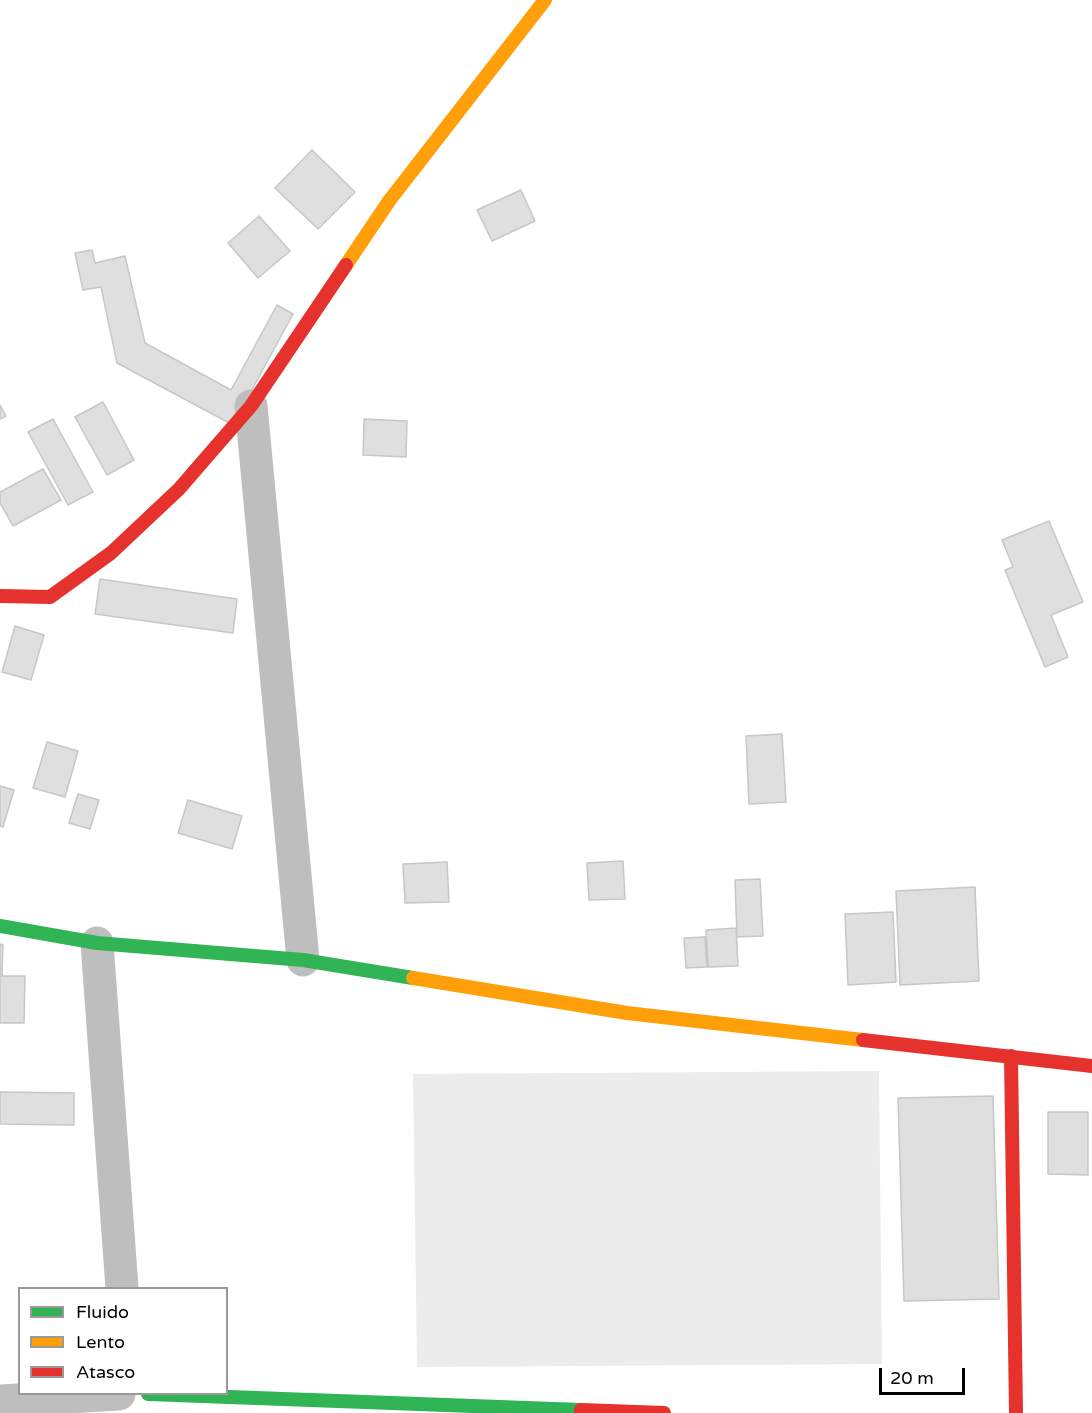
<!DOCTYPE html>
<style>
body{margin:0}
#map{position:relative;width:1092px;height:1413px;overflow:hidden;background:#fff;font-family:"Varela Round",sans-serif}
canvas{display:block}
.legend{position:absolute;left:18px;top:1287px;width:210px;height:108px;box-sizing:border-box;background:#fff;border:2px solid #999;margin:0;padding:8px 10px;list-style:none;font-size:18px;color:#000}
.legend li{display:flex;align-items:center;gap:12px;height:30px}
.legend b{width:30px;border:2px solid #999}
.scale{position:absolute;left:879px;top:1368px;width:86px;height:27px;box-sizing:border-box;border:3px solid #000;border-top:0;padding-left:8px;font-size:18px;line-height:21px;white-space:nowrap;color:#000;-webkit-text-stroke:4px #fff;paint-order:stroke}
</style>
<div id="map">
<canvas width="1092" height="1413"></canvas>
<ul class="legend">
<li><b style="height:8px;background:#30b455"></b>Fluido</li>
<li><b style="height:8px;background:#ff9f0a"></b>Lento</li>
<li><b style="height:8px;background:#e5322d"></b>Atasco</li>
</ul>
<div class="scale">20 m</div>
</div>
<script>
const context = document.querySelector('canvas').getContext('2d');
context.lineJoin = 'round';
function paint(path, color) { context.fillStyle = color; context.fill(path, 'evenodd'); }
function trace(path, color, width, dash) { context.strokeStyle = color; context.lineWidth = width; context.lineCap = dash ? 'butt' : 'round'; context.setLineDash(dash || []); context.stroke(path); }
paint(new Path2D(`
 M 879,1071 L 882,1364 L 417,1367 L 413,1074 Z`), '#ececec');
const building = new Path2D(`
 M 312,150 L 355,192 L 318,229 L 275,188 Z
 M 521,190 L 535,221 L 492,241 L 477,210 Z
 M 259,216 L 290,251 L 258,278 L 228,243 Z
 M 92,250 L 95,263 L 125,256 L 145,343 L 231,390 L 277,305 L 293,314 L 233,425 L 117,363 L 101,287 L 83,290 L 75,253 Z
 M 103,402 L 134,460 L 107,475 L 75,417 Z
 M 0,405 L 6,416 L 0,419 Z
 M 53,419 L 93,492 L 68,505 L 28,432 Z
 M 364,419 L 407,421 L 406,457 L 363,455 Z
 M 43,469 L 61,500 L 13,526 L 0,503 L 0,492 Z
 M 1049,521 L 1083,602 L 1051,615 L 1068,657 L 1045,667 L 1005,570 L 1013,567 L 1002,540 Z
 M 100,579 L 237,599 L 233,633 L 95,614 Z
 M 15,626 L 44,635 L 31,680 L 2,672 Z
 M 782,734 L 786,802 L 749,804 L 746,736 Z
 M 47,742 L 78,751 L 65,797 L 33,788 Z
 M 0,786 L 14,790 L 3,827 L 0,826 Z
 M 78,794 L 99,800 L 90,829 L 69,823 Z
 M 188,800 L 242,816 L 232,849 L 178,833 Z
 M 623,861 L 625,899 L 589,900 L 587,863 Z
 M 447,862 L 449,902 L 405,903 L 403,864 Z
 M 760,879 L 763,936 L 737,937 L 735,880 Z
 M 975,887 L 979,981 L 900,985 L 896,891 Z
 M 893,912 L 896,982 L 848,985 L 845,914 Z
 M 736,928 L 738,966 L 708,967 L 706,930 Z
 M 705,937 L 707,967 L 686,968 L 684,938 Z
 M 0,944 L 3,945 L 2,976 L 25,976 L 24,1023 L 0,1023 Z
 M 0,1092 L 74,1093 L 74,1125 L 0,1124 Z
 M 993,1096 L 999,1299 L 904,1301 L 898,1098 Z
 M 1048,1112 L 1088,1112 L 1088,1175 L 1048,1174 Z`);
paint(building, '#dfdfdf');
trace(building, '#c7c7c7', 1.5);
trace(new Path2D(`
 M 251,406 L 303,960
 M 97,943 L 122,1288
 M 0,1401 L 119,1394`), '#bebebe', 33);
trace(new Path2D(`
 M 0,926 L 97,943 L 303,960 L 413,978
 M 148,1394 L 581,1410`), '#30b455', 14);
trace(new Path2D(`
 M 346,265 L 389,201 L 545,0
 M 413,978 L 627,1013 L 863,1040`), '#ff9f0a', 14);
trace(new Path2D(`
 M 0,596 L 50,597 L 111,553 L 179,489 L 251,406 L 346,265
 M 863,1040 L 1092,1066
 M 1011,1056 L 1016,1413
 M 581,1410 L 664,1413`), '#e5322d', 14);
</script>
